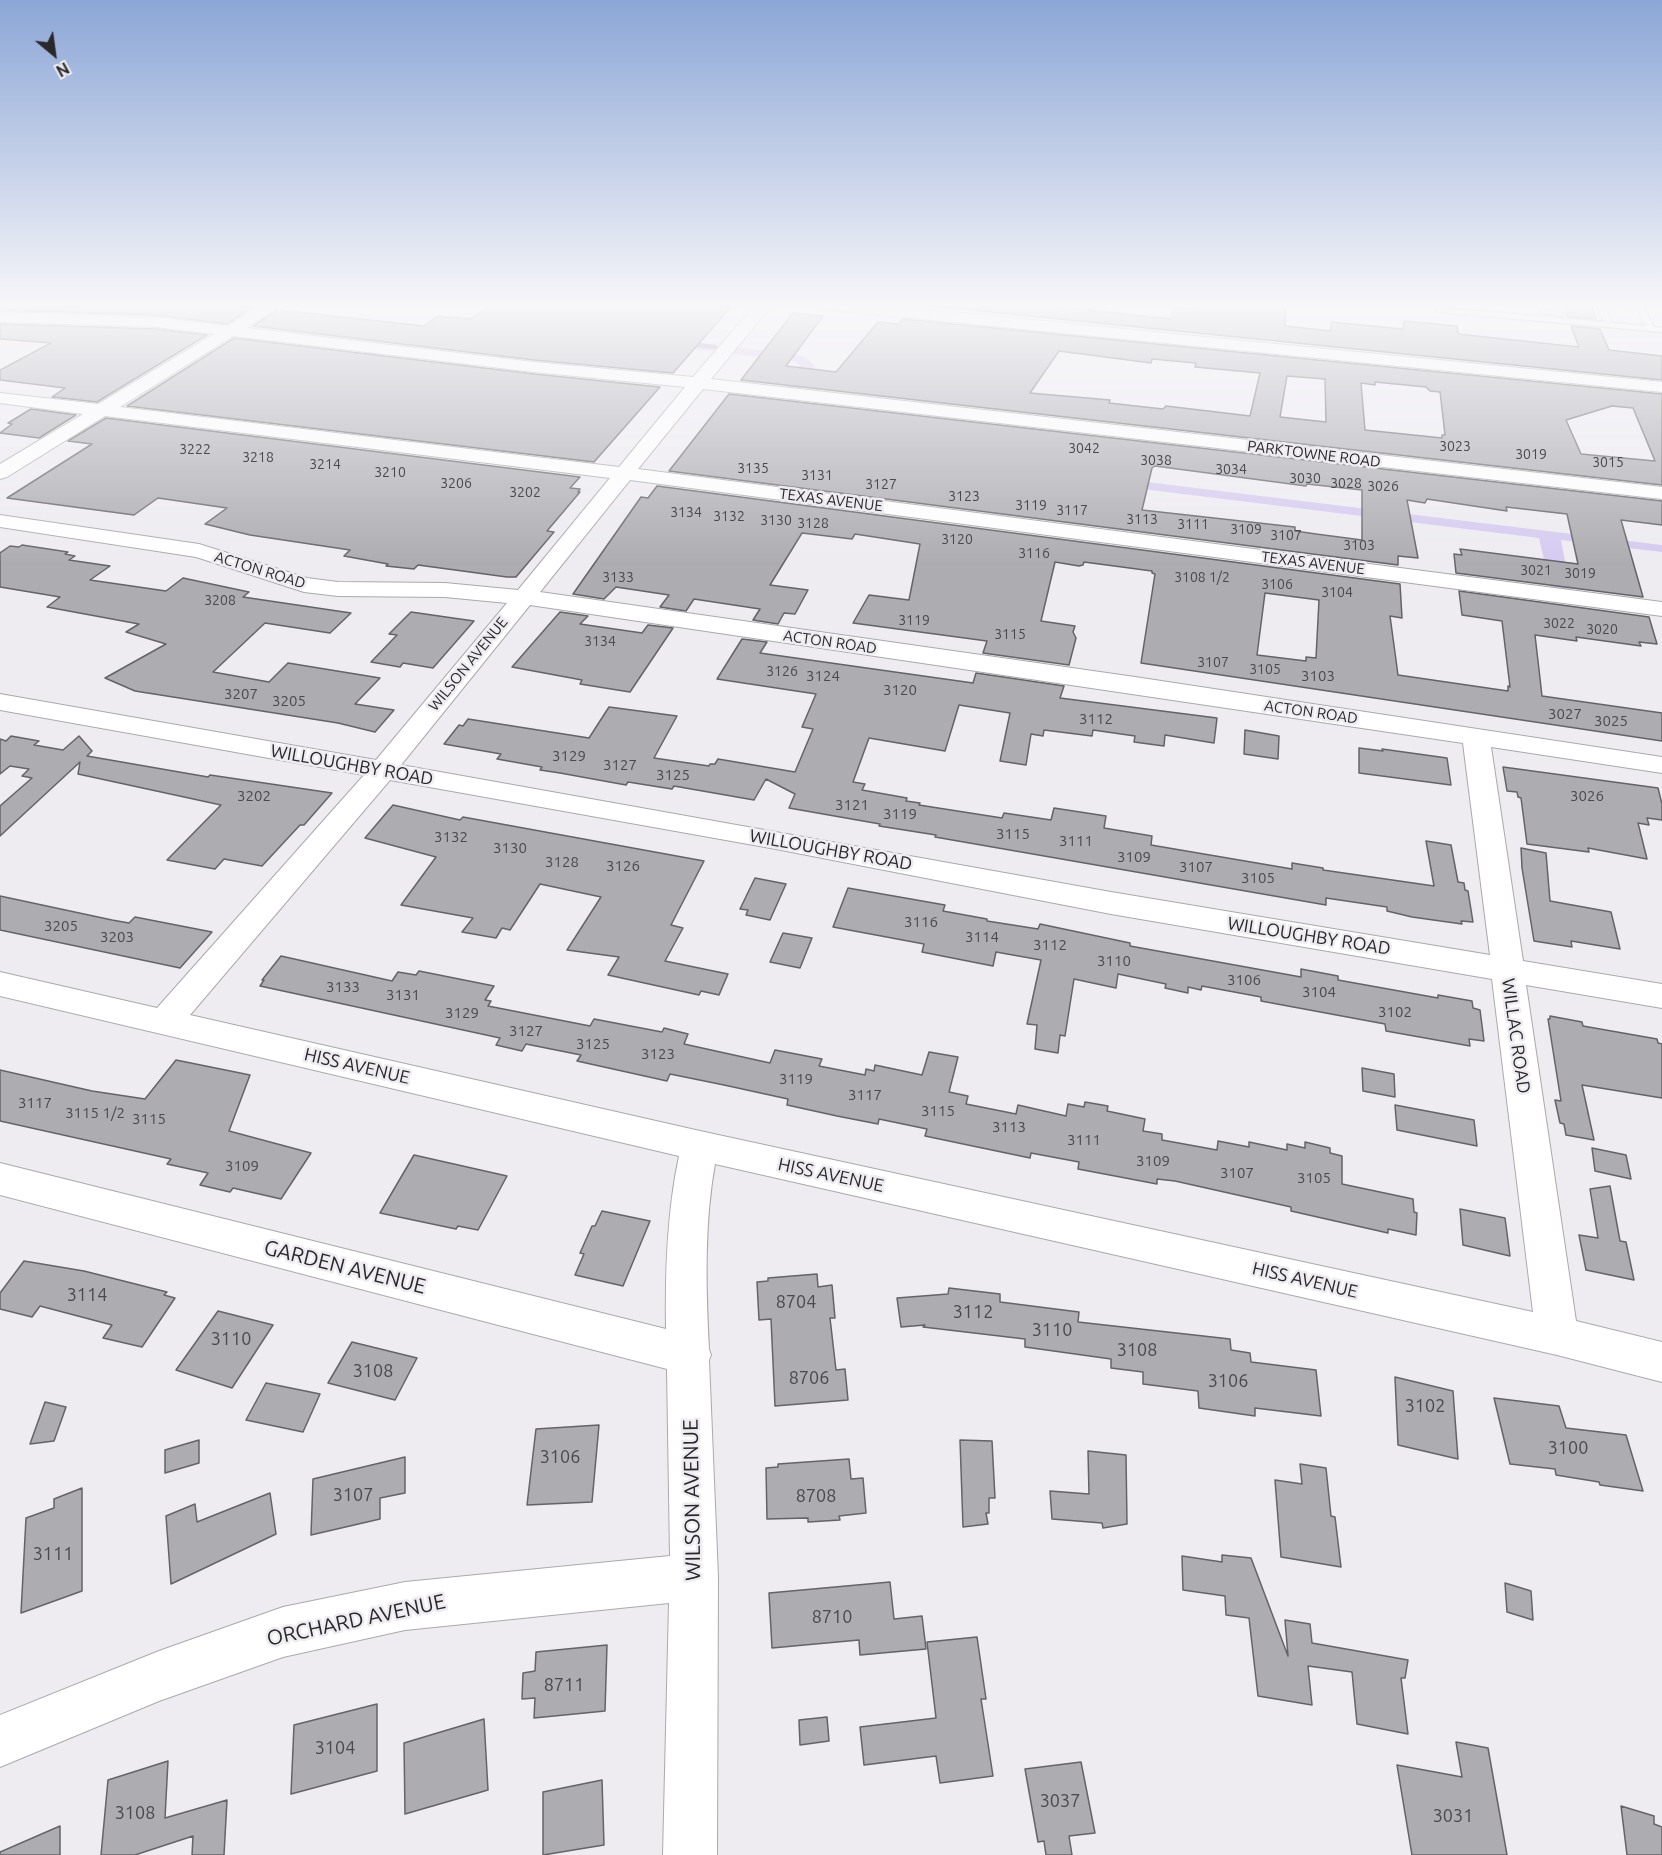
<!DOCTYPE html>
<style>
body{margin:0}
#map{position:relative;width:1662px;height:1855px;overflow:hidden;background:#eeecf1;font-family:Ubuntu,sans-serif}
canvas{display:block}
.north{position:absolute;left:24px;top:24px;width:60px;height:60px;-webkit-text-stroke:4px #eeecf1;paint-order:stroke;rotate:151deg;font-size:16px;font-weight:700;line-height:24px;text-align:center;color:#29282a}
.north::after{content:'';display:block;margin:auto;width:21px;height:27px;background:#29282a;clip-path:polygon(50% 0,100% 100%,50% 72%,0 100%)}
</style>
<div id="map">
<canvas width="1662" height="1855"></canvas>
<div class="north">N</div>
</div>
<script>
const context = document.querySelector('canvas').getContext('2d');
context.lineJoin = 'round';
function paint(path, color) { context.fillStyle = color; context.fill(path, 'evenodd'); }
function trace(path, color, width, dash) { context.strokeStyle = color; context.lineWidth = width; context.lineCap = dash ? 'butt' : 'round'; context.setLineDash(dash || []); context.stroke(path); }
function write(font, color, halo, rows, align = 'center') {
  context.font = font + ' Ubuntu,sans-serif'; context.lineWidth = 5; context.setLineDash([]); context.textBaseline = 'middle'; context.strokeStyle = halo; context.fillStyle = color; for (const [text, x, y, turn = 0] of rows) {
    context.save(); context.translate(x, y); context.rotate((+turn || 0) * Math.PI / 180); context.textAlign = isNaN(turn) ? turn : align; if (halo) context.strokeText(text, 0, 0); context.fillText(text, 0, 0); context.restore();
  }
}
paint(new Path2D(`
 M 670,341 L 790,353 L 805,357 L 815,366 L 800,390 L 799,401 L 783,430 L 795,439 L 1662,545 L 1662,552 L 1561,540 L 1571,593 L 1551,590 L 1539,538 L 763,442 L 792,401 L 786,389 L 800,367 L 796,361 L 664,346 Z`), '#d5caf0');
trace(new Path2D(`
 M 689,344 L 715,347`), '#9f92bb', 4.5);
const building = new Path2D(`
 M 0,304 L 220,304 L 253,307 L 227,324 L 156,315 L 0,310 Z
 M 491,304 L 702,304 L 731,307 L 673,373 L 534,360 L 253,326 L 278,310 L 424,326 L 438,316 L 471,319 Z
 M 911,304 L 1037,304 L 1171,319 L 1174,307 L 1197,309 L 1198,304 L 1286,304 L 1285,326 L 1331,331 L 1331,322 L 1403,329 L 1404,321 L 1457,326 L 1458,334 L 1579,347 L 1571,326 L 1600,329 L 1609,350 L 1662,356 L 1662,380 Z
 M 1564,304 L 1591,304 L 1596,319 L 1568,317 Z
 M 793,313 L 823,316 L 786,366 L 836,372 L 878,322 L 899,324 L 902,319 L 1662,394 L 1662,485 L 741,380 ZM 1059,351 L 1151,363 L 1152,359 L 1196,363 L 1195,367 L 1260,373 L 1250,416 L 1166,406 L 1163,409 L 1109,403 L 1110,400 L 1030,393 ZM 1287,376 L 1325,379 L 1326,422 L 1280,417 ZM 1375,382 L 1426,387 L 1430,391 L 1440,392 L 1445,435 L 1442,435 L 1442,438 L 1365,430 L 1361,383 L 1375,385 ZM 1612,406 L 1633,408 L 1655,461 L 1581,454 L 1566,420 Z
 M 0,324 L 156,329 L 207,335 L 97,402 L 52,397 L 65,388 L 0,380 L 0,370 L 51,343 L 0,339 Z
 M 234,338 L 534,374 L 660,387 L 594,462 L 127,406 Z
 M 729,394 L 1662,501 L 1662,525 L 1621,520 L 1643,597 L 1456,573 L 1454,554 L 1462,555 L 1460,549 L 1578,564 L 1567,514 L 1506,507 L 1507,511 L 1427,499 L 1425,503 L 1407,500 L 1418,558 L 1398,556 L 1398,565 L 669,471 ZM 1155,466 L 1306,486 L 1307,484 L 1362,490 L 1362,540 L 1316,534 L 1295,531 L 1295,527 L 1142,510 L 1152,468 Z
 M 31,409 L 76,415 L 39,438 L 0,433 L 12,424 L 8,423 Z
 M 106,418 L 580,477 L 570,488 L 580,489 L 578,492 L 580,492 L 547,531 L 554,532 L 516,577 L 507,577 L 418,565 L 414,569 L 386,566 L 388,564 L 344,556 L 350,550 L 250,535 L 205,524 L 227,508 L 158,498 L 134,515 L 7,498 L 92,444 L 68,441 Z
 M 657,486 L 1400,584 L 1402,618 L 1390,616 L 1398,675 L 1508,691 L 1508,686 L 1510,687 L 1502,621 L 1462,615 L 1459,591 L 1649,617 L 1657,644 L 1639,642 L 1641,646 L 1576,637 L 1577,641 L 1535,635 L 1542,696 L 1662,713 L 1662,741 L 1141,663 L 1155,574 L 1152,573 L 1152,571 L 1084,562 L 1083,565 L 1079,566 L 1055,562 L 1041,621 L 1075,626 L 1073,632 L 1076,638 L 1069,665 L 983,653 L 987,641 L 853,623 L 869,595 L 909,600 L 920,544 L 855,534 L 852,539 L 802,533 L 770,585 L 808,590 L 795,614 L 784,613 L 778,624 L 753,620 L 760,609 L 694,599 L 686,611 L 660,607 L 669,595 L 616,587 L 604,599 L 573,594 L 641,497 L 648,498 ZM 1265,593 L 1319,600 L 1316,658 L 1306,657 L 1306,661 L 1257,655 Z
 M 22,545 L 68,552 L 65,554 L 75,556 L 69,560 L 110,566 L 90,580 L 166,591 L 183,578 L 249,592 L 243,597 L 351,613 L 330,633 L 265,623 L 213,672 L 269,682 L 288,663 L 380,678 L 355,704 L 394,710 L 375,732 L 338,723 L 135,691 L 105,678 L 166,644 L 126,632 L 139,624 L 47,607 L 60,597 L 0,587 L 0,553 L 10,546 L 19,547 Z
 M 411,612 L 474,621 L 433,668 L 403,663 L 400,667 L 371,662 L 397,635 L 389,634 Z
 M 560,612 L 588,616 L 580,624 L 642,633 L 648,625 L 673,628 L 630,692 L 580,684 L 582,680 L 512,667 Z
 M 742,639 L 767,642 L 760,653 L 973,683 L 976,673 L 1064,686 L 1060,698 L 1217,718 L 1214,743 L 1165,735 L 1164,746 L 1134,742 L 1135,736 L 1093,730 L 1092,736 L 1044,730 L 1043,736 L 1031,734 L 1026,765 L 1000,761 L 1010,713 L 959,705 L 945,751 L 869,738 L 853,782 L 865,784 L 862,790 L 907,798 L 906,801 L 920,803 L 919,805 L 1002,818 L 1004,813 L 1051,820 L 1054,808 L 1106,816 L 1104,828 L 1152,836 L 1151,845 L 1292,869 L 1292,863 L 1323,868 L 1323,870 L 1434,886 L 1426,841 L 1451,845 L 1458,882 L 1464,883 L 1465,890 L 1468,891 L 1473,922 L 1461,921 L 1462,924 L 1412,917 L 1387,911 L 1387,907 L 1326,898 L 1326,905 L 935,837 L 936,835 L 879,826 L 880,824 L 789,808 L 795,794 L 766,779 L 754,800 L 674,786 L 672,789 L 628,782 L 626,785 L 560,773 L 540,770 L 542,767 L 497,759 L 501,754 L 444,744 L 459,725 L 463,726 L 468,719 L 589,738 L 609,707 L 677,716 L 654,758 L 709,766 L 710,764 L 715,764 L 718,759 L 795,772 L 813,729 L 802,727 L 816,694 L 717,679 Z
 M 1245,730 L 1279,736 L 1278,759 L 1244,754 Z
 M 11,736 L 39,741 L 34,745 L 63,750 L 79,736 L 92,751 L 87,756 L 208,777 L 210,775 L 332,793 L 304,825 L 300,825 L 262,866 L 224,859 L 215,869 L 167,860 L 221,805 L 78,774 L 80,762 L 0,836 L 0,806 L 32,778 L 22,776 L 29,769 L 10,766 L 0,774 L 0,739 L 6,741 Z
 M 1359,748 L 1383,751 L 1382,749 L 1447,758 L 1451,785 L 1359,773 Z
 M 1503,767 L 1658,788 L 1662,804 L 1662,820 L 1647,818 L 1649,825 L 1638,823 L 1647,859 L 1588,848 L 1589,852 L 1527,844 L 1521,798 L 1518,797 L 1517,792 L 1507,791 Z
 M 393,805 L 460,820 L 463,817 L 704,861 L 671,925 L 683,928 L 665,961 L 728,974 L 719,995 L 701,991 L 699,995 L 608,975 L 619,957 L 567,950 L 601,897 L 540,884 L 510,930 L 502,928 L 496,938 L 462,932 L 473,918 L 401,905 L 436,857 L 365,838 Z
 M 1521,848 L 1546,853 L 1550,901 L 1611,912 L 1620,949 L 1571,941 L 1572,947 L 1534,941 L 1522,868 Z
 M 755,878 L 786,884 L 770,920 L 746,915 L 748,910 L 740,909 Z
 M 848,888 L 945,905 L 943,911 L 987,919 L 987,921 L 1038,929 L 1040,924 L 1130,943 L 1130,946 L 1301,977 L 1301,969 L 1338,976 L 1338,980 L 1438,998 L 1438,995 L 1472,1001 L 1473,1008 L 1480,1010 L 1484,1041 L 1469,1039 L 1470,1046 L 1386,1031 L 1385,1024 L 1261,1001 L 1261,997 L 1202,986 L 1201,990 L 1188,987 L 1188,993 L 1165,988 L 1166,984 L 1118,974 L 1116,988 L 1074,979 L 1065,1036 L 1060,1035 L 1058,1053 L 1035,1049 L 1037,1025 L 1027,1024 L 1041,960 L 996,952 L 993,966 L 922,952 L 924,944 L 833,927 Z
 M 0,896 L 112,920 L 129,923 L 135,917 L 212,932 L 180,968 L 0,930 Z
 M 783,933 L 812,938 L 800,968 L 770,962 Z
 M 281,956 L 392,981 L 398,972 L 416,975 L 419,971 L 494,986 L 485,1000 L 491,1001 L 488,1006 L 590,1026 L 594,1019 L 662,1032 L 664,1028 L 688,1034 L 684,1044 L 770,1063 L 775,1050 L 822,1059 L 819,1066 L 865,1075 L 866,1069 L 874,1071 L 875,1065 L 922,1075 L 929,1052 L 958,1057 L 949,1092 L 968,1096 L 966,1104 L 1016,1114 L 1018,1105 L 1066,1116 L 1068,1104 L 1084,1107 L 1085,1102 L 1108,1106 L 1107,1111 L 1145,1119 L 1143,1131 L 1162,1134 L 1162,1140 L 1217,1150 L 1218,1141 L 1249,1147 L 1249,1142 L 1287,1150 L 1287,1144 L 1305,1148 L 1305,1142 L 1330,1148 L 1330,1153 L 1342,1156 L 1342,1184 L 1413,1199 L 1414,1212 L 1417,1213 L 1416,1235 L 1388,1229 L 1388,1233 L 1291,1211 L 1291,1207 L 1175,1181 L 1157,1179 L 1157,1184 L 1078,1169 L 1079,1162 L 1031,1153 L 1030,1158 L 925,1136 L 927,1129 L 879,1119 L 878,1124 L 837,1116 L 787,1105 L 788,1099 L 724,1085 L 670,1074 L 667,1081 L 577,1061 L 581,1055 L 526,1044 L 522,1051 L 496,1045 L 500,1038 L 260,986 L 264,980 L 262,980 Z
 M 1550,1016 L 1582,1022 L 1583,1026 L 1657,1039 L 1658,1043 L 1662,1044 L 1662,1098 L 1582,1085 L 1594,1140 L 1566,1135 L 1564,1124 L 1560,1123 L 1555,1100 L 1561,1101 L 1548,1019 L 1550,1019 Z
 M 176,1060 L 250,1075 L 229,1131 L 311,1153 L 281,1199 L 233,1188 L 230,1192 L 200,1185 L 208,1173 L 167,1164 L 171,1159 L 0,1121 L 0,1070 L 92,1091 L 145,1099 Z
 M 1362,1068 L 1394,1074 L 1395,1097 L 1363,1091 Z
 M 1395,1105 L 1474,1120 L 1477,1146 L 1397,1130 Z
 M 1592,1148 L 1626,1155 L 1631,1179 L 1595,1171 Z
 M 414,1155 L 507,1176 L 478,1230 L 458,1226 L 456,1229 L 380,1213 Z
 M 1610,1186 L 1620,1241 L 1626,1242 L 1634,1280 L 1586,1270 L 1579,1235 L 1598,1238 L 1590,1189 Z
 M 1460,1209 L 1505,1218 L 1510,1256 L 1463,1245 Z
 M 602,1211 L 650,1221 L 623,1286 L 575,1275 L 584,1254 L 580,1253 L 592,1226 L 595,1226 Z
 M 24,1261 L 84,1271 L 167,1292 L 164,1295 L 175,1298 L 142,1347 L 103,1338 L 112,1325 L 40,1306 L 32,1317 L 0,1309 L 0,1293 Z
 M 817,1274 L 818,1287 L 832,1285 L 835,1318 L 830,1318 L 836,1370 L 845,1369 L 848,1400 L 775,1406 L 771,1319 L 759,1320 L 757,1282 L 768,1281 L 768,1278 Z
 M 949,1288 L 1000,1294 L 1000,1302 L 1079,1312 L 1078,1322 L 1230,1339 L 1231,1350 L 1250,1353 L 1251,1362 L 1316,1370 L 1321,1416 L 1255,1408 L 1255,1416 L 1199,1408 L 1198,1391 L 1143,1384 L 1143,1372 L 1111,1368 L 1111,1359 L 1025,1347 L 1025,1339 L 923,1327 L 925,1325 L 901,1327 L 897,1298 L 948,1294 Z
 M 218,1311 L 273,1325 L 232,1388 L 176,1370 Z
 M 352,1342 L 417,1358 L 395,1400 L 328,1383 Z
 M 1395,1377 L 1453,1391 L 1458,1459 L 1398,1445 Z
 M 266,1383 L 320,1394 L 303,1432 L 246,1420 Z
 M 1494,1398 L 1559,1406 L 1566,1428 L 1626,1435 L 1643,1491 L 1600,1485 L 1599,1482 L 1556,1475 L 1555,1469 L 1510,1464 Z
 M 45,1402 L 66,1407 L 54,1441 L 30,1444 Z
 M 599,1425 L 592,1502 L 527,1505 L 536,1429 Z
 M 199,1440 L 199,1463 L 165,1473 L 165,1450 Z
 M 960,1440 L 992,1441 L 995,1498 L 989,1498 L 989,1513 L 986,1513 L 988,1524 L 963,1527 Z
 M 1088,1451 L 1126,1455 L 1127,1524 L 1103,1528 L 1102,1523 L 1052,1519 L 1050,1491 L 1089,1494 Z
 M 405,1457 L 405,1493 L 380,1498 L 380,1519 L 311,1535 L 313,1479 Z
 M 849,1459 L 851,1479 L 863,1478 L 866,1513 L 839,1516 L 840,1520 L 808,1522 L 808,1518 L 767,1519 L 766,1468 L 778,1467 L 778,1464 Z
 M 1300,1464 L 1326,1468 L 1331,1516 L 1335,1517 L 1341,1567 L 1281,1557 L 1275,1480 L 1302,1484 Z
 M 82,1488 L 82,1591 L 21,1613 L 26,1518 L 54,1508 L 54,1499 Z
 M 270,1493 L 276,1534 L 171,1584 L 166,1516 L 195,1504 L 197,1522 Z
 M 1222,1555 L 1251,1558 L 1288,1656 L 1285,1620 L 1310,1624 L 1312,1643 L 1408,1660 L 1405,1678 L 1401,1678 L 1408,1734 L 1357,1724 L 1352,1672 L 1308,1666 L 1312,1705 L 1258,1696 L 1249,1618 L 1226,1615 L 1225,1596 L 1183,1590 L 1182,1556 L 1222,1562 Z
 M 890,1582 L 894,1619 L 922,1616 L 926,1649 L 860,1655 L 859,1640 L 772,1648 L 769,1593 Z
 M 1505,1583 L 1531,1591 L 1533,1620 L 1507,1612 Z
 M 977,1637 L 986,1699 L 981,1699 L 993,1776 L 940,1783 L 936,1756 L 864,1765 L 860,1727 L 936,1718 L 927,1642 Z
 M 607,1645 L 605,1711 L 534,1718 L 535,1698 L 522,1699 L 523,1673 L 535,1671 L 536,1652 Z
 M 377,1704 L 377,1771 L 291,1794 L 294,1725 Z
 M 827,1717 L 829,1741 L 800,1745 L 799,1720 Z
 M 484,1719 L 488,1790 L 405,1814 L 404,1743 Z
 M 1456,1742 L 1488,1748 L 1507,1855 L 1412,1855 L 1397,1765 L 1462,1777 Z
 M 168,1761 L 165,1818 L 227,1800 L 224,1855 L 192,1855 L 193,1836 L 135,1855 L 101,1855 L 108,1780 Z
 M 1081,1762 L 1095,1833 L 1069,1836 L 1072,1855 L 1046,1855 L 1044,1841 L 1038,1842 L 1025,1769 Z
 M 602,1780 L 604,1845 L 543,1855 L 543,1792 Z
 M 1621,1806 L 1654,1816 L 1654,1824 L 1662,1827 L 1662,1855 L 1627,1855 Z
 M 60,1826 L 60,1855 L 0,1855 L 0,1852 Z`);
paint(building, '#adacb1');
trace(building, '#646367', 1.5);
const lane = new Path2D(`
 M 1435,304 L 1443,304 L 1443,308 L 1604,322 L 1596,304 L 1604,304 L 1612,323 L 1646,326 L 1637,308 L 1616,304 L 1642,304 L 1654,327 L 1662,328 L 1662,332 L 1440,312 L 1436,310 Z
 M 1553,304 L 1561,304 L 1563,316 L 1539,312 L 1543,310 L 1555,311 Z`);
const street = new Path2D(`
 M 262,304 L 282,304 L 247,328 L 534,362 L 693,377 L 756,304 L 773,304 L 711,379 L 1662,487 L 1662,499 L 703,389 L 638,469 L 1662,602 L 1662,616 L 630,480 L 540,592 L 1135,677 L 1662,757 L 1662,773 L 1491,747 L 1523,961 L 1662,984 L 1662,1008 L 1526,985 L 1576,1321 L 1662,1342 L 1662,1382 L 1557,1355 L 715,1164 C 704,1224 706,1289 709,1349 L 711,1355 L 709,1360 L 718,1577 L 717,1855 L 663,1855 L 669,1603 L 405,1630 L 283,1657 L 159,1701 L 0,1767 L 0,1715 L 159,1651 L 283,1607 L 405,1582 L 670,1556 L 667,1369 L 0,1195 L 0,1163 L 666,1329 C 665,1272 667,1212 679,1156 L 0,996 L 0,972 L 157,1008 L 364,775 L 0,710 L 0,694 L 376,760 L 507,603 L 445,597 L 338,596 L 304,592 L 196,557 L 0,527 L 0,515 L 199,544 L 307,578 L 338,582 L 445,583 L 518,590 L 610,478 L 105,416 L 7,477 L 0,479 L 0,464 L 83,414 L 0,403 L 0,393 L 98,404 L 214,334 L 156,327 L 0,322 L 0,312 L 156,317 L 228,326 ZM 233,336 L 534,372 L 685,387 L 619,467 L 120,407 ZM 530,605 L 1463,743 L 1490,955 L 1111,892 L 401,765 ZM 390,780 L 776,849 L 1111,914 L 1492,979 L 1533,1312 L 700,1131 L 190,1015 Z
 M 812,304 L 871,304 L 1662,382 L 1662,392 L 820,309 Z`);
trace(lane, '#aaa9ad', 3);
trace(street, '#aaa9ad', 2);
paint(lane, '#fff');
paint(street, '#fff');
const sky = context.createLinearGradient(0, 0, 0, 564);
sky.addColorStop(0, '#8ba6d6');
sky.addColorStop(0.54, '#f7f6f9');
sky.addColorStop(1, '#f7f6f900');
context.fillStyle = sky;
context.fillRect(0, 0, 1662, 564);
write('14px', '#4a494c', null, [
 ["3023",1455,446],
 ["3042",1084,448],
 ["3222",195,449],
 ["3019",1531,454],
 ["3218",258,457],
 ["3038",1156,460],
 ["3015",1608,462],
 ["3214",325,464],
 ["3135",753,468],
 ["3034",1231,469],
 ["3210",390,472],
 ["3131",817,475],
 ["3030",1305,478],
 ["3206",456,483],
 ["3028",1346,483],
 ["3127",881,484],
 ["3026",1383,486],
 ["3202",525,492],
 ["3123",964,496],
 ["3119",1031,505],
 ["3117",1072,510],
 ["3134",686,512],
 ["3132",729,516],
 ["3113",1142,519],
 ["3130",776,520],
 ["3128",813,523],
 ["3111",1193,524],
 ["3109",1246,529],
 ["3107",1286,535],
 ["3120",957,539],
 ["3103",1359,545],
 ["3116",1034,553],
 ["3021",1536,570],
 ["3019",1580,573],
 ["3133",618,577],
 ["3108 1/2",1202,577],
 ["3106",1277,584],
 ["3104",1337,592],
 ["3208",220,600],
 ["3119",914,620],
 ["3022",1559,623],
 ["3020",1602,629],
 ["3115",1010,634],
 ["3134",600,641],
 ["3107",1213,662],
 ["3105",1265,669],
 ["3126",782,671]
]);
write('15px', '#29282a', '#eeecf1', [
 ["PARKTOWNE ROAD",1314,454,7],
 ["TEXAS AVENUE",831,500,7],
 ["TEXAS AVENUE",1313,563,7],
 ["ACTON ROAD",260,570,17],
 ["ACTON ROAD",830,642,8],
 ["WILSON AVENUE",468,664,-51],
 ["ACTON ROAD",1311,712,8]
]);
write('15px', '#4a494c', null, [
 ["3124",823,676],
 ["3103",1318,676],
 ["3120",900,690],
 ["3207",241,694],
 ["3205",289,701],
 ["3027",1565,714],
 ["3112",1096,719],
 ["3025",1611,721],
 ["3129",569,756],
 ["3127",620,765],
 ["3125",673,775],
 ["3202",254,796],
 ["3026",1587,796],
 ["3121",852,805],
 ["3119",900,814],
 ["3115",1013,834],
 ["3132",451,837],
 ["3111",1076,841],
 ["3130",510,848],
 ["3109",1134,857],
 ["3128",562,862],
 ["3126",623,866],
 ["3107",1196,867],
 ["3105",1258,878],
 ["3116",921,922],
 ["3205",61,926],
 ["3203",117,937],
 ["3114",982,937],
 ["3112",1050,945],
 ["3110",1114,961],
 ["3106",1244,980],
 ["3133",343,987],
 ["3104",1319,992],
 ["3131",403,995],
 ["3102",1395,1012],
 ["3129",462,1013],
 ["3127",526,1031],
 ["3125",593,1044],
 ["3123",658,1054],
 ["3119",796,1079],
 ["3117",865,1095],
 ["3117",35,1103],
 ["3115",938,1111],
 ["3115 1/2",95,1113],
 ["3115",149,1119],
 ["3113",1009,1127],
 ["3111",1084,1140],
 ["3109",1153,1161],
 ["3109",242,1166],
 ["3107",1237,1173],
 ["3105",1314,1178]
]);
write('18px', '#29282a', '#eeecf1', [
 ["WILLOUGHBY ROAD",352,765,10],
 ["WILLOUGHBY ROAD",831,850,10],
 ["WILLOUGHBY ROAD",1309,936,9],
 ["WILLAC ROAD",1516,1036,82],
 ["HISS AVENUE",357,1066,13],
 ["HISS AVENUE",831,1175,12],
 ["HISS AVENUE",1305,1280,13]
]);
write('18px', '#4a494c', null, [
 ["3114",87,1295],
 ["8704",796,1302],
 ["3112",973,1312],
 ["3110",1052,1330],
 ["3110",231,1339],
 ["3108",1137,1350],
 ["3108",373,1371],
 ["8706",809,1378],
 ["3106",1228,1381],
 ["3102",1425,1406],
 ["3100",1568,1448],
 ["3106",560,1457],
 ["3107",353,1495],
 ["8708",816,1496],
 ["3111",53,1554],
 ["8710",832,1617],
 ["8711",564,1685],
 ["3104",335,1748],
 ["3037",1060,1801],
 ["3108",135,1813],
 ["3031",1453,1816]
]);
write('21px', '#29282a', '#eeecf1', [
 ["GARDEN AVENUE",345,1267,14],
 ["WILSON AVENUE",692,1500,-91],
 ["ORCHARD AVENUE",356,1620,-12]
]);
</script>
